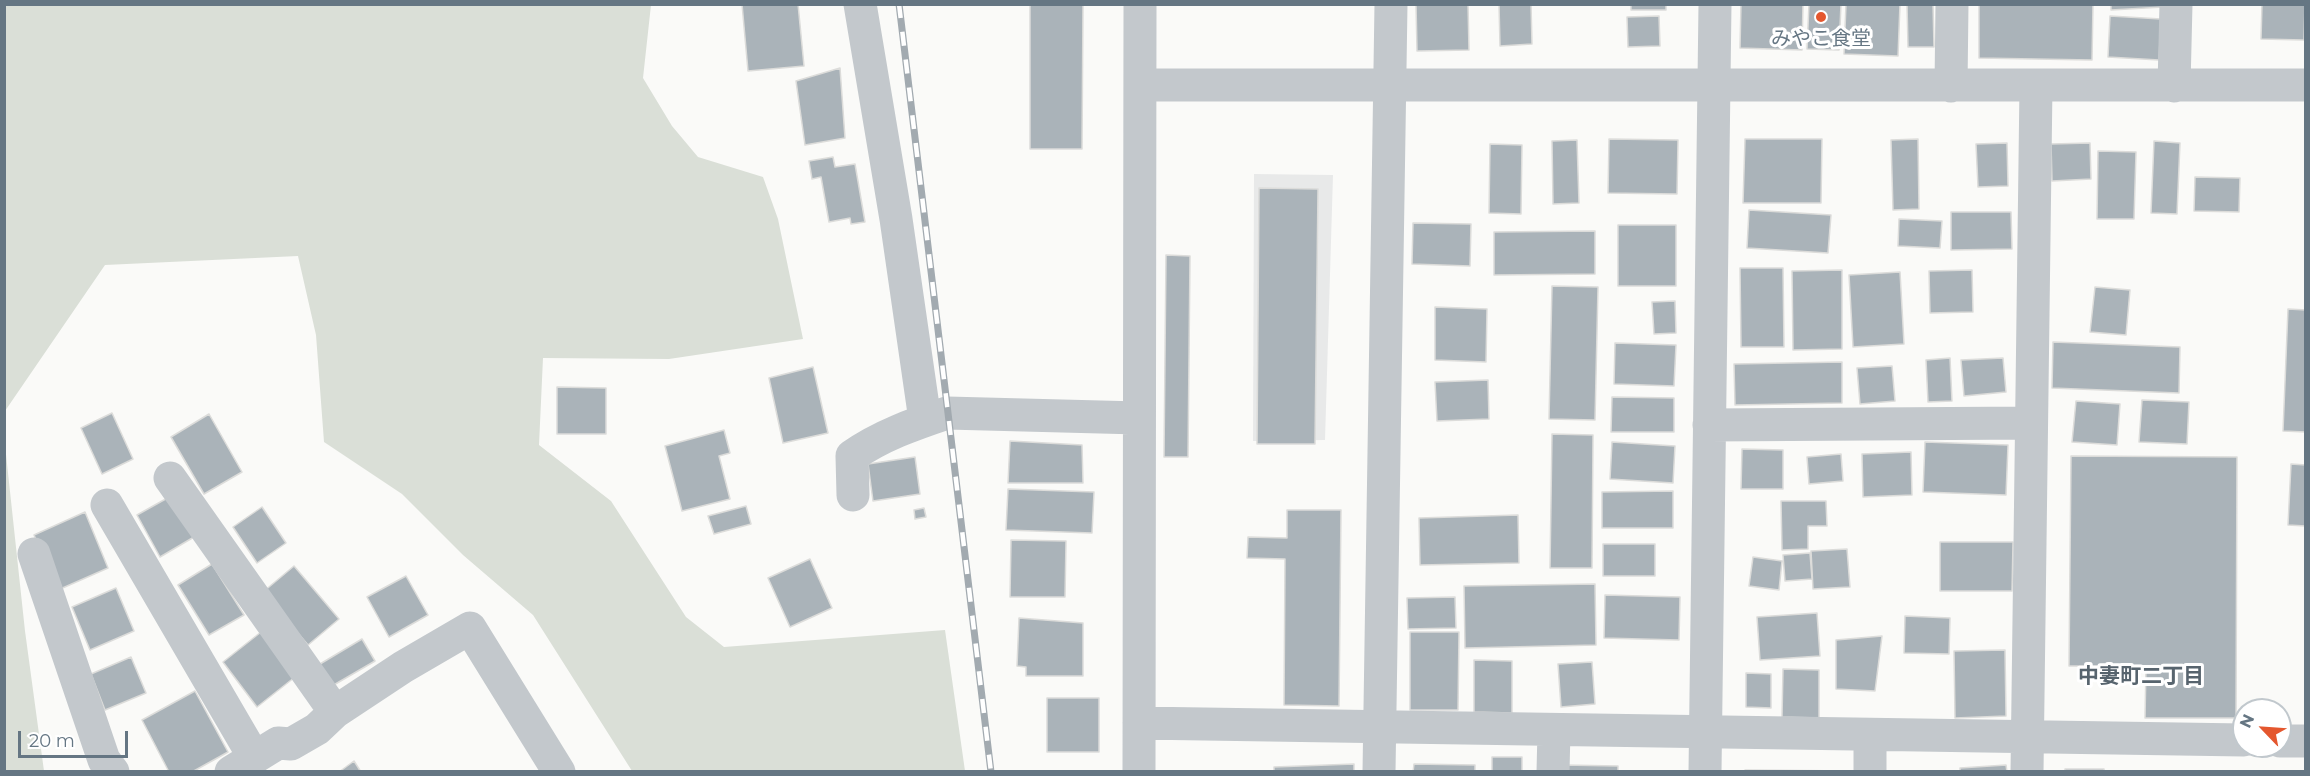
<!DOCTYPE html>
<meta charset="utf-8">
<style>
body{margin:0}
#map{position:relative;width:2310px;height:776px;overflow:hidden;background:#fafaf8;font-family:Montserrat,sans-serif}
canvas{display:block}
.frame{position:absolute;inset:0;border:6px solid #657683;pointer-events:none}
.north{position:absolute;left:2232px;top:698px;width:60px;height:60px;box-sizing:border-box;background:#fff;border:2px solid #c1c8cd;border-radius:50%;rotate:295deg;font-size:16px;font-weight:700;line-height:24px;text-align:center;color:#657683}
.north::after{content:'';display:block;margin:auto;width:21px;height:27px;background:#e4572e;clip-path:polygon(50% 0,100% 100%,50% 72%,0 100%)}
.scale{position:absolute;left:18px;top:731px;width:110px;height:27px;box-sizing:border-box;border:3px solid #657683;border-top:0;padding-left:8px;font-size:18px;line-height:21px;white-space:nowrap;color:#657683;-webkit-text-stroke:4px #fff;paint-order:stroke}
</style>
<div id="map">
<canvas width="2310" height="776"></canvas>
<div class="frame"></div>
<div class="north">N</div>
<div class="scale">20 m</div>
</div>
<script>
const context = document.querySelector('canvas').getContext('2d');
context.lineJoin = 'round';
function paint(path, color) { context.fillStyle = color; context.fill(path, 'evenodd'); }
function trace(path, color, width, dash) { context.strokeStyle = color; context.lineWidth = width; context.lineCap = dash ? 'butt' : 'round'; context.setLineDash(dash || []); context.stroke(path); }
function write(font, color, halo, rows, align = 'center') {
  context.font = font + ' Montserrat,"Noto Sans JP",sans-serif'; context.lineWidth = 6; context.setLineDash([]); context.textBaseline = 'middle'; context.strokeStyle = halo; context.fillStyle = color; for (const [text, x, y, turn = 0] of rows) {
    context.save(); context.translate(x, y); context.rotate((+turn || 0) * Math.PI / 180); context.textAlign = isNaN(turn) ? turn : align; if (halo) context.strokeText(text, 0, 0); context.fillText(text, 0, 0); context.restore();
  }
}
paint(new Path2D(`
 M 1254,174 L 1333,175 L 1325,440 L 1253,441 Z`), '#e8e9e9');
paint(new Path2D(`
 M 5,4 L 651,5 L 643,78 L 672,126 L 698,157 L 763,177 L 778,219 L 803,339 L 669,359 L 543,358 L 539,445 L 611,501 L 686,617 L 724,647 L 945,630 L 965,771 L 632,771 L 533,615 L 463,555 L 402,494 L 324,442 L 316,335 L 298,256 L 105,265 L 5,411 Z
 M 5,445 L 25,631 L 44,771 L 5,771 Z`), '#dadfd7');
const building = new Path2D(`
 M 742,4 L 798,4 L 804,66 L 748,71 Z
 M 1030,4 L 1083,4 L 1082,149 L 1030,149 Z
 M 1416,4 L 1468,4 L 1469,50 L 1417,51 Z
 M 1499,4 L 1531,4 L 1532,44 L 1500,46 Z
 M 1631,4 L 1666,4 L 1666,10 L 1631,10 Z
 M 1741,4 L 1803,4 L 1802,50 L 1740,48 Z
 M 1809,4 L 1841,4 L 1839,50 L 1807,49 Z
 M 1846,4 L 1900,4 L 1898,56 L 1844,54 Z
 M 1907,4 L 1933,4 L 1934,47 L 1908,47 Z
 M 1979,4 L 2093,4 L 2092,60 L 1979,58 Z
 M 2111,4 L 2163,4 L 2163,7 L 2111,10 Z
 M 2262,4 L 2305,4 L 2304,40 L 2261,39 Z
 M 1659,16 L 1660,46 L 1628,47 L 1627,17 Z
 M 2110,16 L 2161,19 L 2159,60 L 2108,57 Z
 M 840,68 L 845,138 L 805,145 L 796,81 Z
 M 1609,139 L 1678,140 L 1677,194 L 1608,193 Z
 M 1745,139 L 1822,139 L 1821,203 L 1743,203 Z
 M 1918,139 L 1919,209 L 1893,210 L 1891,140 Z
 M 1577,140 L 1579,203 L 1553,204 L 1552,141 Z
 M 2154,141 L 2180,143 L 2177,214 L 2151,213 Z
 M 2007,143 L 2008,186 L 1978,187 L 1976,144 Z
 M 2090,143 L 2091,179 L 2052,181 L 2051,144 Z
 M 1490,144 L 1522,145 L 1521,214 L 1489,213 Z
 M 2098,151 L 2136,152 L 2134,219 L 2097,219 Z
 M 833,157 L 835,167 L 855,164 L 865,222 L 851,224 L 850,218 L 829,222 L 821,177 L 812,179 L 809,161 Z
 M 2195,177 L 2240,178 L 2239,212 L 2194,211 Z
 M 1259,188 L 1318,189 L 1315,444 L 1257,444 Z
 M 1749,210 L 1831,215 L 1828,253 L 1747,248 Z
 M 1951,212 L 2011,212 L 2012,249 L 1951,250 Z
 M 1899,219 L 1942,221 L 1940,248 L 1898,246 Z
 M 1413,223 L 1471,224 L 1470,266 L 1412,264 Z
 M 1618,225 L 1676,225 L 1676,286 L 1618,286 Z
 M 1595,231 L 1595,274 L 1494,275 L 1494,232 Z
 M 1166,255 L 1190,256 L 1188,457 L 1164,457 Z
 M 1740,268 L 1783,268 L 1784,347 L 1741,347 Z
 M 1842,270 L 1842,349 L 1793,350 L 1792,271 Z
 M 1972,270 L 1973,312 L 1930,313 L 1929,271 Z
 M 1900,272 L 1904,344 L 1853,347 L 1849,275 Z
 M 1552,286 L 1598,287 L 1595,420 L 1549,419 Z
 M 2095,287 L 2130,290 L 2126,335 L 2090,332 Z
 M 1675,301 L 1676,333 L 1654,334 L 1652,302 Z
 M 1435,307 L 1487,309 L 1486,362 L 1435,360 Z
 M 2288,309 L 2306,310 L 2306,432 L 2283,431 Z
 M 2053,342 L 2180,347 L 2179,393 L 2052,388 Z
 M 1615,343 L 1676,345 L 1674,386 L 1614,384 Z
 M 1950,358 L 1952,401 L 1928,402 L 1926,360 Z
 M 2003,358 L 2006,392 L 1964,396 L 1961,360 Z
 M 1842,362 L 1842,403 L 1735,405 L 1734,364 Z
 M 1892,366 L 1895,401 L 1860,404 L 1857,368 Z
 M 813,367 L 828,433 L 783,443 L 769,378 Z
 M 1488,380 L 1489,419 L 1437,421 L 1435,382 Z
 M 557,387 L 606,388 L 606,434 L 557,434 Z
 M 1612,397 L 1674,398 L 1674,432 L 1611,432 Z
 M 2142,400 L 2189,402 L 2187,444 L 2139,442 Z
 M 2076,401 L 2120,404 L 2117,445 L 2072,442 Z
 M 112,413 L 133,459 L 102,474 L 81,428 Z
 M 209,414 L 242,472 L 204,494 L 171,437 Z
 M 724,430 L 730,453 L 719,456 L 730,499 L 682,511 L 665,446 Z
 M 1552,434 L 1593,435 L 1592,568 L 1550,568 Z
 M 1010,441 L 1082,445 L 1083,483 L 1008,483 Z
 M 1612,442 L 1675,446 L 1673,483 L 1610,479 Z
 M 1925,442 L 2008,445 L 2006,495 L 1923,492 Z
 M 1742,449 L 1783,450 L 1783,489 L 1741,489 Z
 M 1911,452 L 1912,495 L 1863,497 L 1862,454 Z
 M 1841,454 L 1843,481 L 1809,484 L 1807,457 Z
 M 2071,456 L 2237,457 L 2236,718 L 2145,718 L 2146,666 L 2069,666 Z
 M 915,457 L 920,494 L 873,501 L 868,464 Z
 M 2291,464 L 2306,465 L 2306,526 L 2288,525 Z
 M 1008,489 L 1094,492 L 1092,533 L 1006,530 Z
 M 1673,491 L 1673,528 L 1602,528 L 1602,492 Z
 M 171,496 L 194,537 L 160,557 L 137,515 Z
 M 1781,501 L 1826,501 L 1827,526 L 1808,526 L 1808,549 L 1782,550 Z
 M 746,506 L 751,524 L 714,534 L 708,516 Z
 M 262,507 L 286,543 L 257,563 L 233,527 Z
 M 924,508 L 926,517 L 915,519 L 914,510 Z
 M 1287,510 L 1341,510 L 1339,706 L 1284,705 L 1285,559 L 1247,558 L 1248,537 L 1287,538 Z
 M 85,512 L 108,568 L 58,590 L 34,535 Z
 M 1518,515 L 1519,563 L 1420,565 L 1419,518 Z
 M 1011,540 L 1066,541 L 1065,597 L 1010,597 Z
 M 1940,542 L 2013,542 L 2012,591 L 1940,591 Z
 M 1603,544 L 1655,544 L 1655,576 L 1603,576 Z
 M 1847,549 L 1850,587 L 1813,589 L 1811,551 Z
 M 1810,553 L 1812,579 L 1785,581 L 1783,555 Z
 M 1753,557 L 1782,561 L 1779,590 L 1749,586 Z
 M 810,559 L 832,608 L 790,627 L 768,578 Z
 M 212,564 L 244,615 L 209,635 L 178,585 Z
 M 294,566 L 339,619 L 308,645 L 263,592 Z
 M 406,576 L 428,615 L 389,637 L 367,597 Z
 M 1595,584 L 1596,645 L 1465,648 L 1464,586 Z
 M 116,588 L 134,631 L 90,650 L 72,607 Z
 M 1605,595 L 1680,597 L 1679,640 L 1604,638 Z
 M 1455,597 L 1456,628 L 1408,629 L 1407,598 Z
 M 1817,613 L 1820,656 L 1760,660 L 1757,617 Z
 M 1905,616 L 1950,618 L 1949,654 L 1904,653 Z
 M 1019,618 L 1083,623 L 1083,676 L 1026,676 L 1026,667 L 1017,666 Z
 M 261,632 L 295,677 L 257,707 L 223,662 Z
 M 1410,632 L 1459,632 L 1458,710 L 1410,710 Z
 M 1882,636 L 1875,691 L 1836,689 L 1836,640 Z
 M 362,639 L 375,661 L 332,686 L 320,664 Z
 M 2005,650 L 2006,716 L 1955,718 L 1954,651 Z
 M 131,657 L 146,693 L 105,710 L 91,674 Z
 M 1474,660 L 1512,661 L 1512,713 L 1474,712 Z
 M 1592,662 L 1595,704 L 1561,707 L 1558,664 Z
 M 1783,669 L 1819,670 L 1819,718 L 1782,717 Z
 M 1746,673 L 1771,674 L 1771,708 L 1746,707 Z
 M 195,691 L 228,752 L 192,772 L 169,772 L 142,720 Z
 M 1047,698 L 1099,698 L 1099,752 L 1047,752 Z
 M 1492,757 L 1522,757 L 1522,772 L 1492,772 Z
 M 354,761 L 361,772 L 339,772 Z
 M 1354,764 L 1354,772 L 1274,772 L 1274,767 Z
 M 1414,764 L 1475,765 L 1475,772 L 1413,772 Z
 M 1563,765 L 1618,766 L 1618,772 L 1563,772 Z
 M 2006,765 L 2007,772 L 1960,772 L 1960,768 Z
 M 2065,769 L 2104,769 L 2104,772 L 2065,772 Z
 M 1745,770 L 1853,771 L 1745,772 Z`);
paint(building, '#aab3b9');
trace(building, '#dcdcda', 1.5);
trace(new Path2D(`
 M 860,4 L 896,219 L 925,420
 M 1140,85 L 2306,85
 M 1951,86 L 1952,4
 M 2174,86 L 2176,4
 M 1709,425 L 2031,423
 M 170,478 L 335,712
 M 853,495 L 852,456 C 880,436 914,424 947,413 L 1139,418
 M 107,505 L 254,757
 M 34,554 L 104,760 L 113,772
 M 1139,723 L 2244,740
 M 2280,741 L 2306,741
 M 231,772 L 278,743 L 291,744 L 317,729 L 335,712 L 403,667 L 470,628 L 559,772
 M 1139,772 L 1140,4
 M 1379,772 L 1391,4
 M 1553,772 L 1554,730
 M 1705,772 L 1715,4
 M 1870,772 L 1870,735
 M 2027,772 L 2036,85`), '#c3c8cc', 33);
const rail = new Path2D(`
 M 899,4 L 991,772`);
trace(rail, '#a2aab0', 7);
trace(rail, '#fff', 4.5, [14]);
for (const [x, y, r, color] of [
 [1821,17,6,"#e4572e"]
]) { const dot = new Path2D(); dot.arc(x, y, r, 0, 2 * Math.PI); context.fillStyle = color; context.fill(dot); trace(dot, '#fff', 2); }
write('20px', '#657683', '#fff', [
 ["みやこ食堂",1821,39]
]);
write('bold 21px', '#57646e', '#fff', [
 ["中妻町二丁目",2141,677]
]);
</script>
